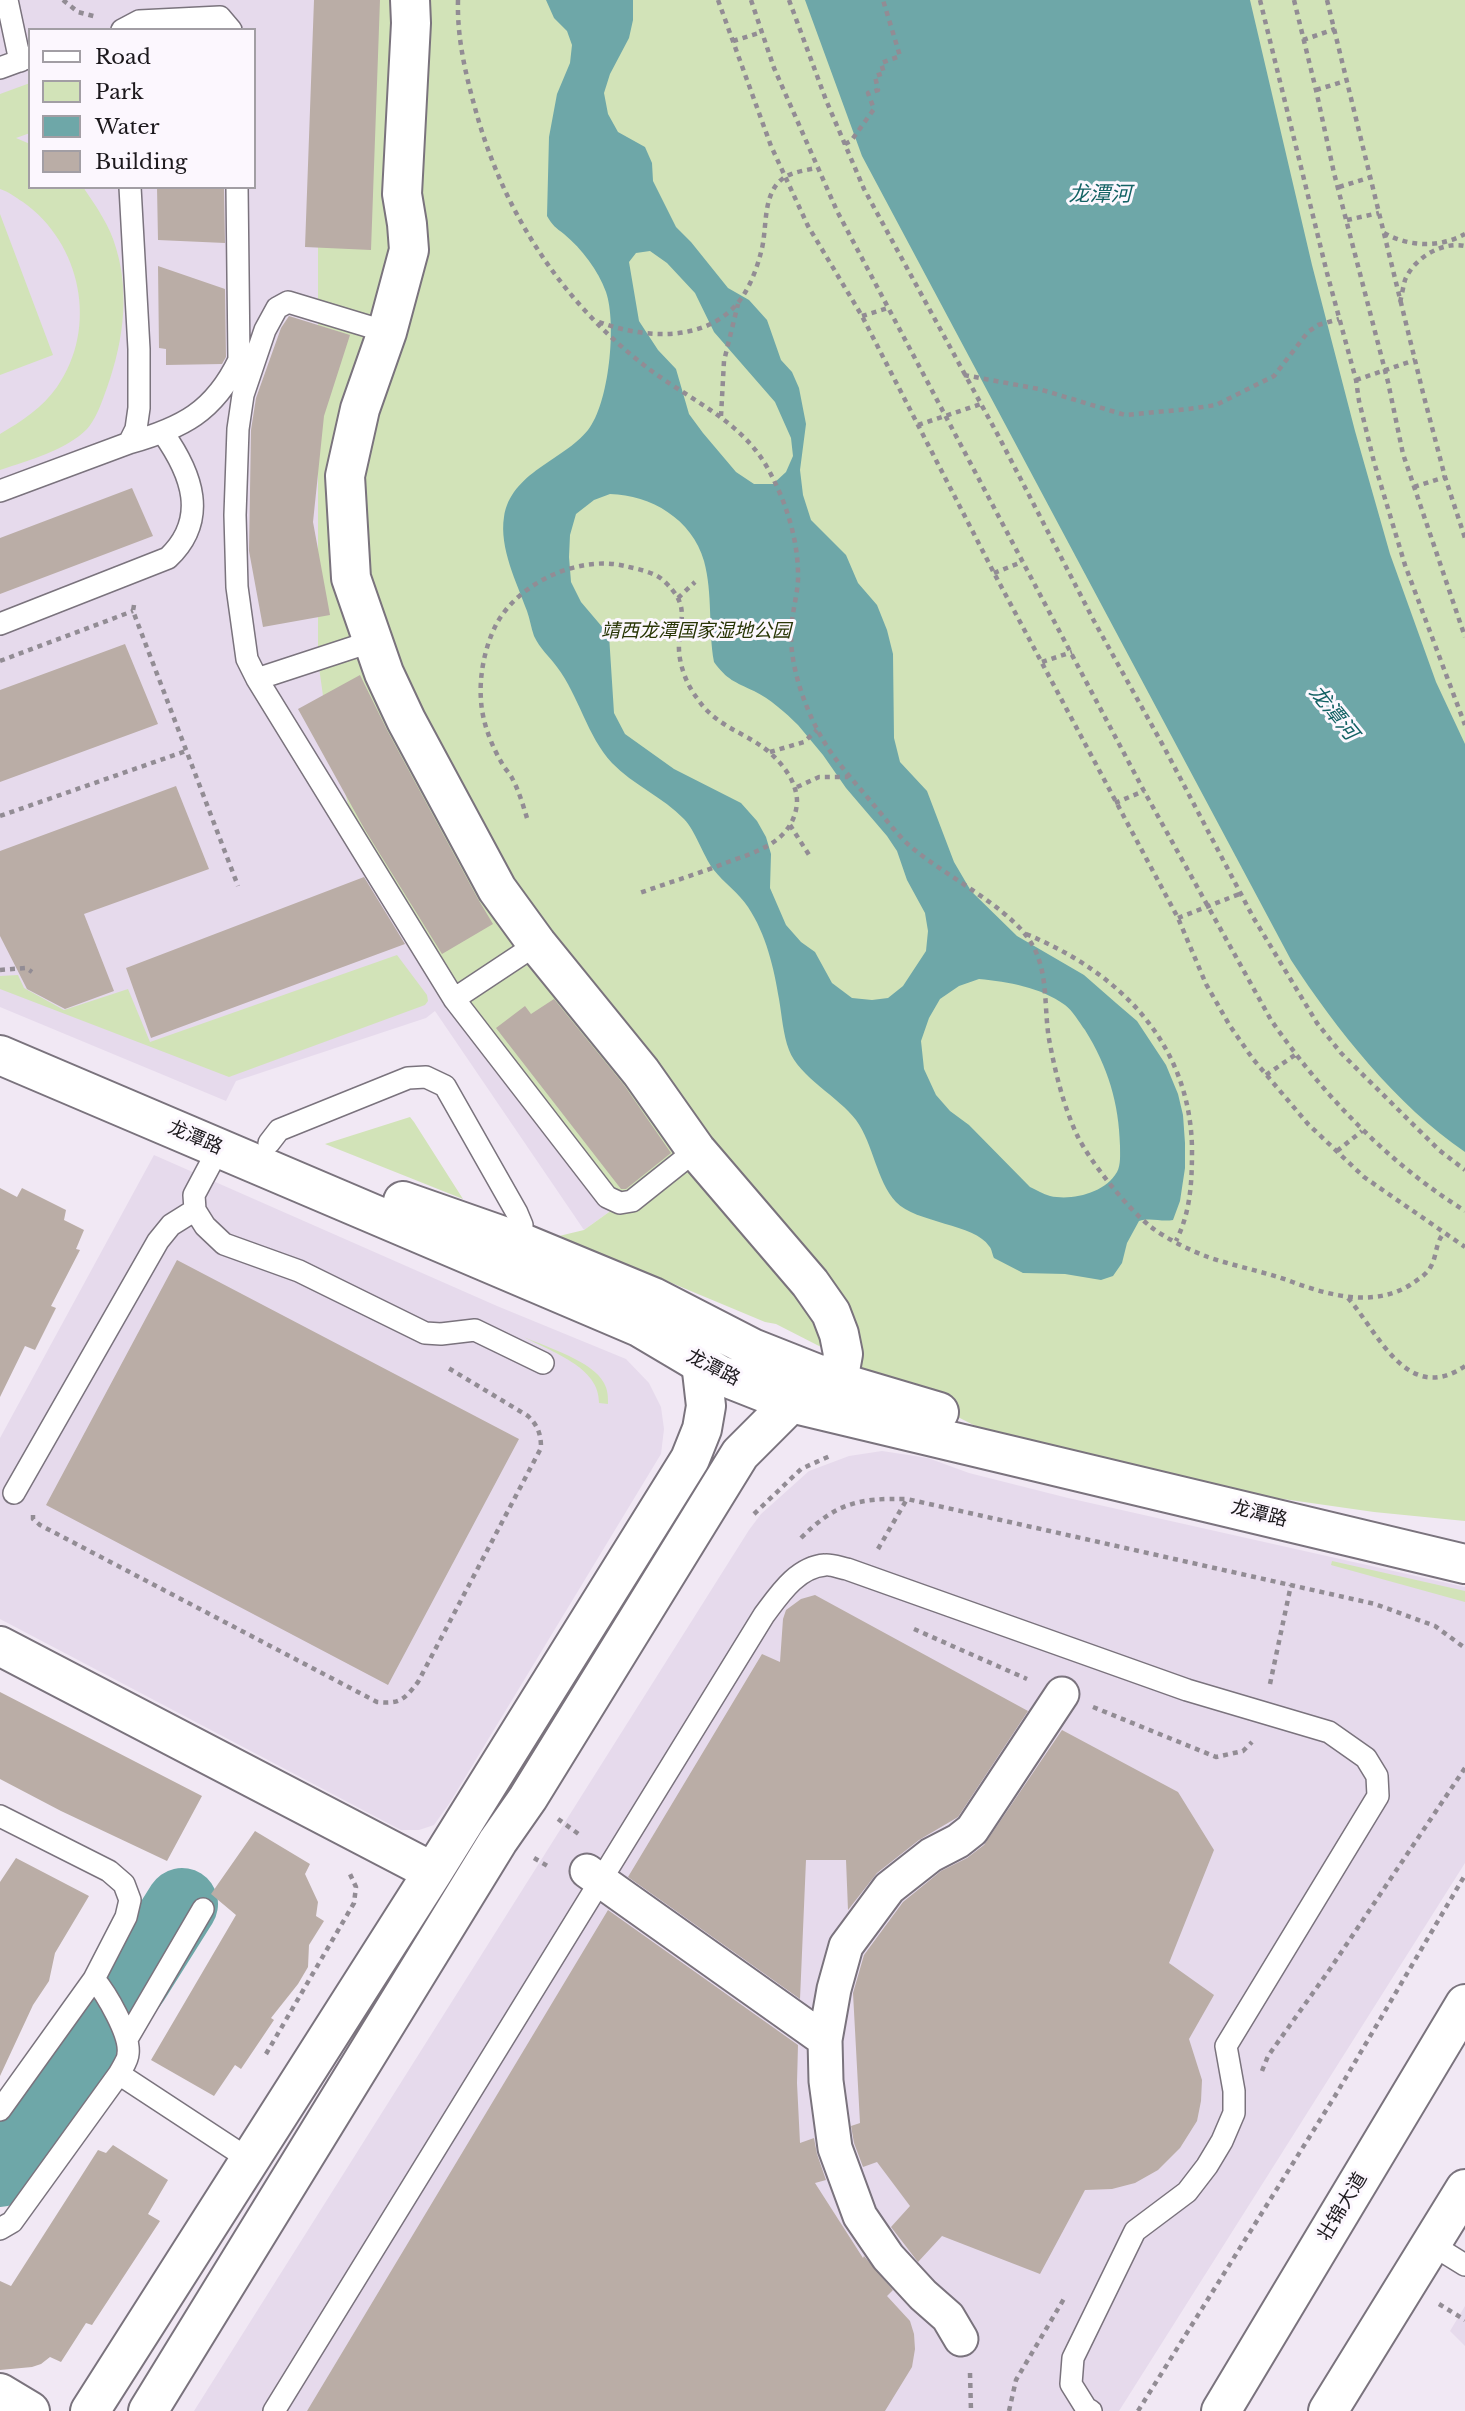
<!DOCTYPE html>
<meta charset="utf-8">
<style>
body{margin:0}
#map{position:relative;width:1465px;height:2411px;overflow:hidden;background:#f1e8f4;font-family:"Libre Baskerville",serif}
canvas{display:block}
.legend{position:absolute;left:28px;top:28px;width:228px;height:161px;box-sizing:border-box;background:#fcf7fe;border:2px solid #a29ea4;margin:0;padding:9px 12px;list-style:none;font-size:21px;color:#1c191d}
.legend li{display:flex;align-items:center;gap:14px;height:35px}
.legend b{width:35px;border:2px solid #a29ea4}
</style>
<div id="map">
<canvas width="1465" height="2411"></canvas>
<ul class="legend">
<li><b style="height:9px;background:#fff"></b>Road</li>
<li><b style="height:19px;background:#d2e3b8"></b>Park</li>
<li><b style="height:19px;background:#6ea7a8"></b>Water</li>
<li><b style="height:19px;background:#baada6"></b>Building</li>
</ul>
</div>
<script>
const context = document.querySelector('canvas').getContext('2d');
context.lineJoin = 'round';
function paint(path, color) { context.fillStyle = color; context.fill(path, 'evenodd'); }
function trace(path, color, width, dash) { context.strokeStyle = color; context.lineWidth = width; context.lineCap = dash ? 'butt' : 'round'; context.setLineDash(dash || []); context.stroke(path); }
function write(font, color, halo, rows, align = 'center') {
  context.font = font + ' "Libre Baskerville","Noto Sans SC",serif'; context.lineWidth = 6; context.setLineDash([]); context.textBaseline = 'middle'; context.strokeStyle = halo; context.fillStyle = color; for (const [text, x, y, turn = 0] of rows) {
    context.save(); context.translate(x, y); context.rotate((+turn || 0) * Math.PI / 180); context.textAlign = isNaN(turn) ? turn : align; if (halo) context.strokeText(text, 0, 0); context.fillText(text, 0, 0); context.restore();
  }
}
paint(new Path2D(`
 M 0,0 L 395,0 L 616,1207 L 584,1230 L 435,1011 L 426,1018 L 236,1081 L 226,1101 L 0,1007 ZM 30,30 L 254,30 L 254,187 L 30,187 Z
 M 154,1155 L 497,1306 L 626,1359 L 649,1383 L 661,1407 L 664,1429 L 661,1454 L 449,1804 L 434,1825 L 419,1830 L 401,1830 L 0,1619 L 0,1438 Z
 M 882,1451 L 928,1458 L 969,1473 L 1068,1498 L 1465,1587 L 1465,1863 L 1119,2411 L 194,2411 L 749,1530 L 761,1514 L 809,1471 L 849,1456 Z
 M 1465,2306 L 1465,2346 L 1450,2331 Z`), '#e6daec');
paint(new Path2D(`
 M 353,0 L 1465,0 L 1465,1521 L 1374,1512 L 1213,1489 L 997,1437 L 776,1324 L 765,1322 L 559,1236 L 584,1230 L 616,1207 L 529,1104 L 355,834 L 324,703 L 318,660 L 318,204 Z
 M 30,83 L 30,133 L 16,138 L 30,144 L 30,187 L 83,187 C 96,206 110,226 116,248 C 131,297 122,349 104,396 C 100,407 95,420 87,429 C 65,451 29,460 0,470 L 0,434 C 22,421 42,408 57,387 C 99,327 81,243 23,202 C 15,197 9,192 0,189 L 0,94 Z
 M 0,214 L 53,355 L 0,375 Z
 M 397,955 L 427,995 L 428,1001 L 425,1005 L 229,1077 L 0,989 L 0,976 L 18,975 L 24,988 L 64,1010 L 128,989 L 150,1042 Z
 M 410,1117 L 414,1122 L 463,1199 L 325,1144 Z
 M 524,1337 C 546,1347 593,1361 604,1383 C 608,1390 608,1397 608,1404 L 599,1403 C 600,1367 551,1352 524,1337 Z
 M 1332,1561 L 1465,1591 L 1465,1602 L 1331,1565 Z`), '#d2e3b8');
paint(new Path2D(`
 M 546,0 L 633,0 L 633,20 L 629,38 L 610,74 L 604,93 L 608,114 L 618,132 L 645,147 L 652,163 L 653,181 L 676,227 L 691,242 L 728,288 L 749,300 L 767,320 L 781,360 L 792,372 L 799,388 L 806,424 L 800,470 L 803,495 L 811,520 L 846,555 L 858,583 L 877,605 L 887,630 L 893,654 L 894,738 L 900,762 L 927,791 L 954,862 L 971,891 L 1017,936 L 1084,975 L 1116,1003 L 1137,1021 L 1166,1065 L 1178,1094 L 1183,1115 L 1185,1143 L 1185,1168 L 1180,1201 L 1173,1220 C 1160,1222 1151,1217 1139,1221 L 1127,1243 L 1122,1263 L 1113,1276 L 1101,1280 L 1065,1274 L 1023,1273 L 994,1258 C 992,1254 992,1249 989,1246 C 975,1224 916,1223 896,1202 C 876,1180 874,1145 856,1120 C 839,1097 799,1077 789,1050 C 783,1034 782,1016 779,999 C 774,968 766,934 748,907 C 739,893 724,883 713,869 C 703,855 695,830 684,819 C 663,797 633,785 612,763 C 587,736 579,696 557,667 C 549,656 540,649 534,636 C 531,628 530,619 527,611 C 517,583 499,548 504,517 C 511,472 563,461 588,430 C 609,404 617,324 606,292 C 598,270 582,249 564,234 C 556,228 552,225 547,216 L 549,137 L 557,94 L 570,63 L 572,45 L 567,31 L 554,18 ZM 650,251 L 667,263 L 695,293 L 714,332 L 775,402 L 791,438 L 793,456 L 786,472 L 773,484 L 754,484 L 736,472 L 703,433 L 689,414 L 676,369 L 658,350 L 639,321 L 629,262 L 636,253 ZM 610,494 C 651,495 692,519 704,561 C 713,594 708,629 714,662 C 727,680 735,682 754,691 C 770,699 785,712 798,725 L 823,755 L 846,788 L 887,836 L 897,851 L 907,880 L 925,913 L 928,931 L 926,951 L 903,986 L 888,998 L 872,1000 L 852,998 L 832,983 L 815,952 L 801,942 L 786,925 L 770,888 L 771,854 L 766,837 L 757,821 L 741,803 L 674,769 L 625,734 L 614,713 L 609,635 L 581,602 L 571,582 L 569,557 L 570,535 L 576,514 L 594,500 ZM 979,979 C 1009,982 1040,987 1065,1005 C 1073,1011 1079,1022 1085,1030 C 1108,1067 1119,1103 1120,1146 C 1120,1154 1121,1165 1117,1172 C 1105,1193 1072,1201 1050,1196 C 1043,1194 1037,1190 1030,1187 L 969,1125 L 950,1111 L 936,1095 L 924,1069 L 921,1041 L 929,1018 L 940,999 L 959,986 Z
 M 805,0 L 1250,0 L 1312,265 L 1355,431 L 1390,554 L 1436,682 L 1465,744 L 1465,1152 C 1396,1105 1336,1029 1291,960 L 862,156 Z`), '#6ea7a8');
trace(new Path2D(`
 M 0,2171 L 7,2168 L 24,2136 L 133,1982 L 182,1904`), '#6ea7a8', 72);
paint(new Path2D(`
 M 314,0 L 380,0 L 371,250 L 305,247 Z
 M 157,187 L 224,187 L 225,243 L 158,240 Z
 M 158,266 L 225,289 L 226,357 L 222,364 L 166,365 L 166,349 L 159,348 Z
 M 289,316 L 350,335 L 324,416 L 313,522 L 330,615 L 263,627 L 249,551 L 251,430 L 256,398 L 281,328 Z
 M 132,488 L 153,536 L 0,594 L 0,538 Z
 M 125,644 L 158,724 L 0,782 L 0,690 Z
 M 360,675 L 387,730 L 478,899 L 493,924 L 442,954 L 365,830 L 298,709 Z
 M 176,786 L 209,869 L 84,914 L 114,991 L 65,1009 L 27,989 L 0,936 L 0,851 Z
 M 364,877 L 405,944 L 151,1038 L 126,968 Z
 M 554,999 L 624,1085 L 671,1153 L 626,1189 L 621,1189 L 496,1028 L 525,1006 L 531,1014 Z
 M 0,1188 L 17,1197 L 22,1188 L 66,1210 L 64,1220 L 84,1230 L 76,1249 L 80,1250 L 51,1306 L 56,1308 L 35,1350 L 25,1346 L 0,1397 Z
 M 177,1260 L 519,1439 L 388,1685 L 46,1505 Z
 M 815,1595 L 1028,1711 L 958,1817 L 919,1840 L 877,1873 L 848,1910 L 846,1860 L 806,1860 L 800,1999 L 628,1877 L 762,1654 L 780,1662 L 783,1619 L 786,1610 L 801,1599 Z
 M 0,1692 L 202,1796 L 167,1861 L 61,1811 L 0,1779 Z
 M 1062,1730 L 1178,1792 L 1214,1850 L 1169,1963 L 1214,1995 L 1189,2039 L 1202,2080 L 1201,2101 L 1197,2121 L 1180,2148 L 1158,2170 L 1135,2183 L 1112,2189 L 1085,2190 L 1040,2274 L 942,2236 L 918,2262 L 891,2227 L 910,2206 L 877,2162 L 863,2167 L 854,2143 L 851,2126 L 860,2123 L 853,1993 L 864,1955 L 903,1902 L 941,1871 L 967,1858 L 984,1845 Z
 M 255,1831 L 310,1864 L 305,1874 L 318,1902 L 316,1916 L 324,1921 L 309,1945 L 308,1967 L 298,1984 L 271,2018 L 274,2020 L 241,2069 L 235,2065 L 214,2096 L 151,2060 L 236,1915 L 211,1894 Z
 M 16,1858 L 89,1896 L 55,1953 L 49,1981 L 33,2005 L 0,2076 L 0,1882 Z
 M 608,1910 L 798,2045 L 797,2083 L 800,2143 L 814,2138 L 817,2154 L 826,2180 L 815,2183 L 863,2258 L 864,2256 L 893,2290 L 887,2296 L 910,2321 L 914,2334 L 915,2349 L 912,2367 L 885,2411 L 307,2411 Z
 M 113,2145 L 168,2180 L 148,2214 L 160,2221 L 92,2325 L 86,2323 L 61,2362 L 50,2357 L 41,2364 L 32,2367 L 0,2370 L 0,2281 L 11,2286 L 98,2150 L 106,2153 Z`), '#baada6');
const service = new Path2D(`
 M 7,0 L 20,61
 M 122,30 L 139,21 L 220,17 L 231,30
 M 0,68 L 30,57
 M 387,332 L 288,302 L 277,308 L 265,330 L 243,395 L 238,429 L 235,515 L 237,587 L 247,659 L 257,679 L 454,999 L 607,1197 L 620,1203 L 632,1201 L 696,1150
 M 129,443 C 182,428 214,412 239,360 L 237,187
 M 0,491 L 129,443 L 136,429 L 139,408 L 139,349 L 130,187
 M 0,624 L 168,558 C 209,519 192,474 163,433
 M 257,679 L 373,641
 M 454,999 L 537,944
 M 269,1143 L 279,1130 L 408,1078 L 426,1077 L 445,1086 L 517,1213 L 522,1225 L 520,1242
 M 219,1148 L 194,1195 L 195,1210 L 205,1226 L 224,1244 L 299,1271 L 425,1333 L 441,1334 L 475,1330 L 543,1363
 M 14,1493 L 158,1241 L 171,1225 L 195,1210
 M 0,1816 L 109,1871 L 124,1884 L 130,1900 L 126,1917 L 94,1979 C 106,1993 131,2035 128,2054 C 128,2060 122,2068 119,2074 L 250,2160
 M 127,2039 L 203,1909
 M 0,2110 L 94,1979
 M 0,2229 L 12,2222 L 119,2074
 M 1431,2244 L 1465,2265
 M 274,2411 L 764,1615 C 779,1595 797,1567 825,1565 C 831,1564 841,1568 847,1569 L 1187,1690 L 1329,1732 L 1366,1758 L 1377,1776 L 1378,1796 L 1226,2046 L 1234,2091 L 1234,2113 L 1222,2141 L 1207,2166 L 1187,2192 L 1135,2231 L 1073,2358 L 1071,2384 L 1086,2408 L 1091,2411`);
const pedestrian = new Path2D(`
 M 587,1871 L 825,2040
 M 961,2339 L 948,2317 L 923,2295 L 888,2257 L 860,2216 L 835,2148 L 826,2081 L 825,2040 L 834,1989 L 846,1946 L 889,1888 L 931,1855 L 958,1841 L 972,1830 L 1062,1694`);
const minor = new Path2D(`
 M 0,1646 L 433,1872
 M 0,2393 L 30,2411
 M 90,2411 L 433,1872 L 690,1459 L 702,1429 L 706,1406 L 698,1336
 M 148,2411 L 498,1841 L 528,1798 L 740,1454 L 791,1403 L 838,1382 L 843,1354 L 839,1334 L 831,1313 L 810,1283 L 696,1150 L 641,1072 L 537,944 L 497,889 L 406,720 L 384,673 L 351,578 L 345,476 L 360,409 L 387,332 L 409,250 L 407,224 L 402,194 L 411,23 L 410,0`);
const secondary = new Path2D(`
 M 0,1055 L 639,1327 L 720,1375 L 791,1403 L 1465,1564
 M 403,1201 L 520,1242 L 653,1297 L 752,1348 L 838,1382 L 939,1412`);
const primary = new Path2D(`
 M 1221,2411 L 1465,2004
 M 1328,2411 L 1465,2189`);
trace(service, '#7a737d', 24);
trace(pedestrian, '#7a737d', 37);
trace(minor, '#7a737d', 42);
trace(secondary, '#7a737d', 42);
trace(primary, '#7a737d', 42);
trace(new Path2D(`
 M 63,0 L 78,12 L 97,17
 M 458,0 C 457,37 465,72 475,108 C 503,212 562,303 649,369 C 690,400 740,420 767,467 C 786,501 799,541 798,580 C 797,598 791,616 791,635 C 791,667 803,702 818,731 C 832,758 853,780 873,804 C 886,819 899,838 916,851 C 947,876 1001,904 1025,934 C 1050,965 1043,1002 1049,1039 C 1055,1071 1063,1105 1077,1135 C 1090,1162 1128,1209 1151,1227 C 1167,1239 1189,1250 1208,1257 C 1237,1267 1267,1272 1295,1283 C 1332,1296 1374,1307 1410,1285 C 1417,1280 1426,1275 1430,1268 C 1437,1257 1435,1244 1443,1234
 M 718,0 L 771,146 L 808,226 L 862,316 L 994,573 L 1178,918 L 1206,984 L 1230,1026 L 1253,1059 L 1308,1124 L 1364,1177 L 1465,1247
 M 751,0 L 774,68 L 837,211 L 1144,791 L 1271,1020 C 1323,1095 1387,1162 1465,1211
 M 789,0 L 826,100 L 864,189 L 999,437 L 1094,621 L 1165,749 L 1253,917 L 1317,1023 L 1341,1053 L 1439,1150 L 1465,1170
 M 1260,0 L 1327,273 L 1356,380 L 1359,401 L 1374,462 L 1405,565 L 1465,725
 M 1294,0 L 1316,90 L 1334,173 L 1388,382 L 1403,454 L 1465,637
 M 1327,0 L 1423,393 L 1445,477 L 1465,538
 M 1303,40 L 1335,29
 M 733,41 L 762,32
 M 1316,90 L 1348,80
 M 845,144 L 851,141 L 874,109 L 868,93 L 878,90 L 875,76 L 884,73 L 881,63 L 900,56 L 883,0
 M 1339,187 L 1371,177
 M 1347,220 L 1379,213
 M 1384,233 C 1410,247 1439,248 1465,234
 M 1400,302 C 1402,295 1403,287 1405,280 C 1414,258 1442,241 1465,246
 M 862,316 L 888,308
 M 599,322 C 642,338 702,343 736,305 C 748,292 757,269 761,252 C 768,229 761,192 785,177 C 793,172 807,170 816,168
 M 964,375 L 1039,389 L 1125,415 L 1189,409 L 1216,405 L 1274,376 L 1308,332 L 1318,325 L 1339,319
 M 1356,380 L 1415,360
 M 721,416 L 724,361 L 738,304
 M 918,425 L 981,404
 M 1414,487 L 1445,477
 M 994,573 L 1022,562
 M 678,598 L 695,582
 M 134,605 L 133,611 L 238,886
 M 0,661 L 133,611
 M 1042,662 L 1072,652
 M 770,752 L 804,742 L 817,730
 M 797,787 L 819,777 L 848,777
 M 1115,803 L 1144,791
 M 0,816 L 186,751
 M 527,818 C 523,805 519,791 512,778 C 510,774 506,770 503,765 C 492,747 482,722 481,700 C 479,676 485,645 497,623 C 520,582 579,555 625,566 C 637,569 655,572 664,581 C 689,605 681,615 679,644 C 678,662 686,684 697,698 C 716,727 743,731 768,751 C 783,764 796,781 797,800 C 797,814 791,827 780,837 C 765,850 745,856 728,862 C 698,874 667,883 637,894
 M 790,825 L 811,858
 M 1178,918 L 1242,893
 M 1026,934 C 1119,972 1190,1043 1192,1148 C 1192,1181 1191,1211 1176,1241
 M 0,970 L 26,968 L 32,972
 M 1266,1075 L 1295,1055
 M 1337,1151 L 1362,1131
 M 1348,1298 C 1378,1332 1407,1406 1465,1366
 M 754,1514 L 801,1469 L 832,1455
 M 33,1515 L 33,1519 L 40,1525 L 377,1702 C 400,1704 404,1700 418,1682 L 541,1448 C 541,1434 538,1426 528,1416 L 445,1366
 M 801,1538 C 836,1503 858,1498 907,1499 L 1375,1604 L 1435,1626 L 1465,1648
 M 878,1549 L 907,1499
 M 914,1629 L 1027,1679
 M 1270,1684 L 1291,1585
 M 1093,1707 L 1216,1757 L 1243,1751 L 1252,1742
 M 558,1819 L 580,1835
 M 534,1858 L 551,1868
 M 266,2054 L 354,1903 L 356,1887 L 350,1874
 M 1262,2071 L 1268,2056 L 1330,1969 L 1465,1768
 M 1439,2304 L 1465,2320
 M 970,2373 L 971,2411
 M 1009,2411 L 1016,2380 L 1065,2297
 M 1138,2411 L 1335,2096 L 1465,1875`), '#928c94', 4.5, [5, 5]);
trace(service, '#fff', 21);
trace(pedestrian, '#fff', 33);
trace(minor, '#fff', 38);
trace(secondary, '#fff', 38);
trace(primary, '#fff', 38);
write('italic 19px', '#293606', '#fcf7fe', [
 ["靖西龙潭国家湿地公园",696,632]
]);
write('19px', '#1c191d', '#fcf7fe', [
 ["龙潭路",195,1138,23],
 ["龙潭路",713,1368,27],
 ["龙潭路",1259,1514,14],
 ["壮锦大道",1343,2207,-59]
]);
write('italic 21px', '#136264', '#fcf7fe', [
 ["龙潭河",1100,195],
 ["龙潭河",1333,713,51]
]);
</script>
